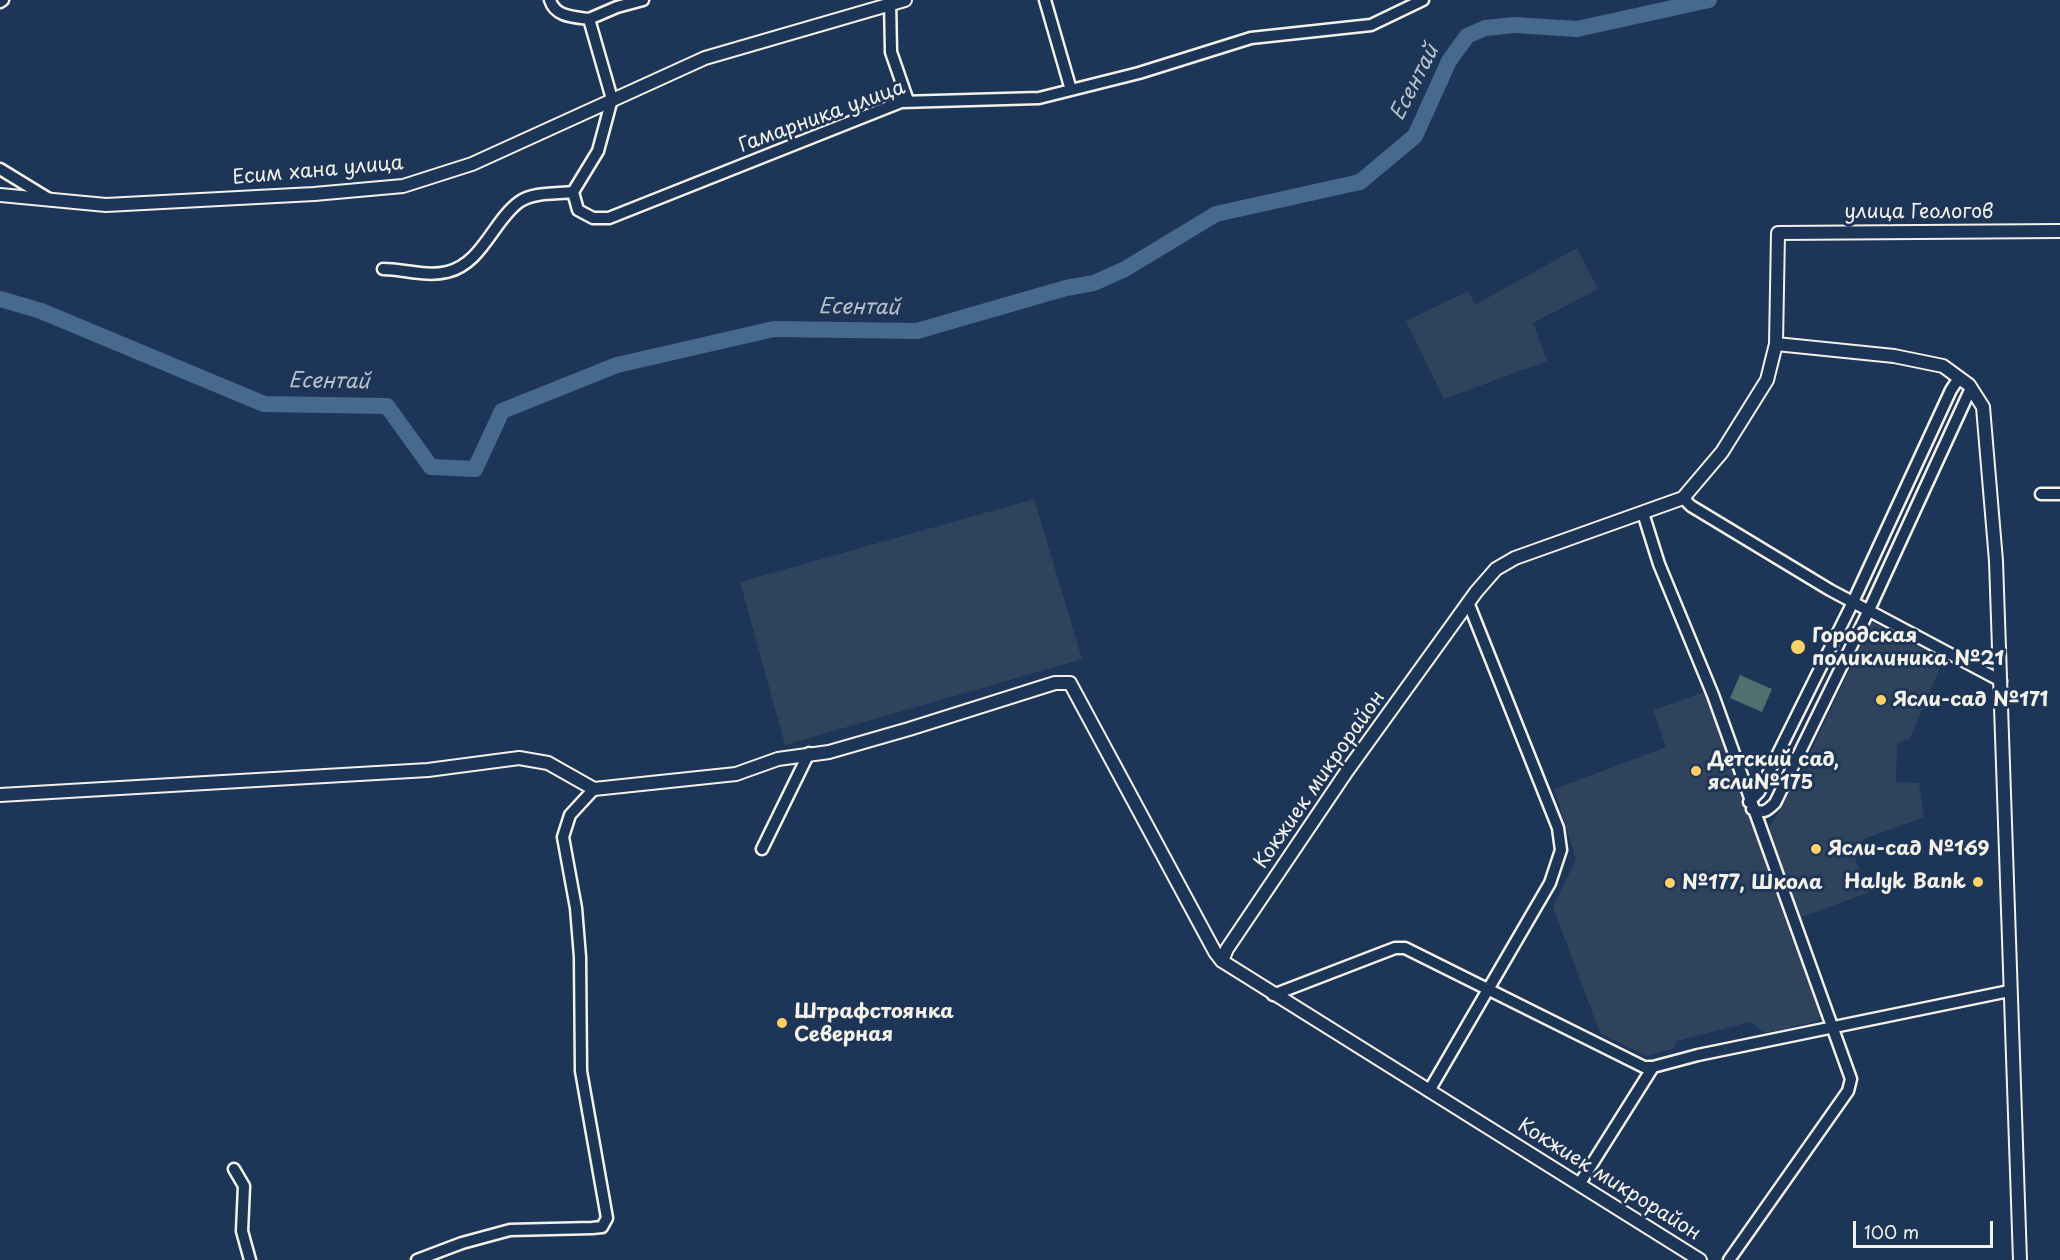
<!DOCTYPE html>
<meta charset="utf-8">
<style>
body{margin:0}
#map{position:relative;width:2060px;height:1260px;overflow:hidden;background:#1d3557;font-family:"Playpen Sans",sans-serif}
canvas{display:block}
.scale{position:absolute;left:1853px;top:1221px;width:140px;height:27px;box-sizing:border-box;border:3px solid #f4f1e8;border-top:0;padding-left:8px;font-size:18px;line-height:21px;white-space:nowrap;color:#f4f1e8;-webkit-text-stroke:4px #1d3557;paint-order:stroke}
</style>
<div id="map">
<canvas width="2060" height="1260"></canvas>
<div class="scale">100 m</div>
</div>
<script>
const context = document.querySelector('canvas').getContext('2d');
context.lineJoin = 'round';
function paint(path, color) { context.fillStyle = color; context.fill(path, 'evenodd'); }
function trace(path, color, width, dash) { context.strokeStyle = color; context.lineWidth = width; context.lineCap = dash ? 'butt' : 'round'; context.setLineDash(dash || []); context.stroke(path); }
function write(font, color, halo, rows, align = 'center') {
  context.font = font + ' "Playpen Sans",sans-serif'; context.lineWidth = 6; context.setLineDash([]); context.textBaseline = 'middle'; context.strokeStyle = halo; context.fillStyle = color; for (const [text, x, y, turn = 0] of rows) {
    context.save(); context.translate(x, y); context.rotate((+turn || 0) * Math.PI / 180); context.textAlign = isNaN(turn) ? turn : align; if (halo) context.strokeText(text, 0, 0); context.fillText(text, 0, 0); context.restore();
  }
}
paint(new Path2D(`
 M 1577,248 L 1598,289 L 1533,323 L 1547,361 L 1444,399 L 1406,321 L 1468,291 L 1475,305 Z
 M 1034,499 L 1082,659 L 785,745 L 740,582 Z
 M 1872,622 L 1943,660 L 1910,739 L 1897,743 L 1896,782 L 1919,783 L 1924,817 L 1864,839 L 1855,858 L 1868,893 L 1799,918 L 1767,832 L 1801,772 Z
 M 1708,691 L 1824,1015 L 1818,1021 L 1765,1033 L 1750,1022 L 1677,1041 L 1673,1049 L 1646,1056 L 1600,1033 L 1553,907 L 1576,859 L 1554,789 L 1666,747 L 1653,710 Z`), '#30435d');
paint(new Path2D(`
 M 1740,675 L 1772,689 L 1762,712 L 1730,698 Z`), '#506f6e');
trace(new Path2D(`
 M 0,299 L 41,311 L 264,404 L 387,406 L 431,467 L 475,469 L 502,411 L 617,365 L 774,329 L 917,331 L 1066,288 L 1094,283 L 1125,269 L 1216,214 L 1360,182 L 1415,136 L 1449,61 L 1467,36 L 1485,28 L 1515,25 L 1577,29 L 1709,0`), '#48698e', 16);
const minor = new Path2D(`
 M 550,0 C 555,17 574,17 589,19 L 612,99 L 598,151 L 573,192
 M 890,0 L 891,52 L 908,101
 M 1045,0 L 1071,90
 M 0,2 L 3,0
 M 589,19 L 617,7 L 643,0
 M 0,169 L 49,199
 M 383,269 C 403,269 426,277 447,272 C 482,264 493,221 519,202 C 533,192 556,194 573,192 L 578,210 L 593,218 L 609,218 L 901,102 L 1039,98 L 1139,73 L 1251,38 L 1371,25 L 1423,0
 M 2041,494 L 2060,494
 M 1683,498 L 1691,506 L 1830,590 L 2001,681
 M 1643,513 L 1659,564 L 1713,695 L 1851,1079 L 1848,1091 L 1729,1260
 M 1749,802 L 1759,792 L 1853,602 L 1951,390 L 1959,378
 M 1752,809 C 1763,814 1767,811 1775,803 L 1869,610 L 1971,388
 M 762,849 L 809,753
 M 1273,995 L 1395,948 L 1405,948 L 1644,1067 L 1653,1067 L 1698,1055 L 2009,991
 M 1429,1091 L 1550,883 L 1561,850 L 1558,828 L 1468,602
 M 234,1169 L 244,1186 L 242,1231 L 250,1260
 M 1580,1183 L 1653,1067
 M 417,1260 L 462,1243 L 510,1230 L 592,1228 L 602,1227 L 607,1218 L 581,1071 L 580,957 L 576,908 L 563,837 L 570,815 L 594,789`);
const tertiary = new Path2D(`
 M 0,195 L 106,205 L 314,194 L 403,186 L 472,164 L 705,58 L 905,0
 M 1776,344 L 1894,356 L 1943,366 L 1969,385 L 1983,407 L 1996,561 L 2020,1260
 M 0,795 L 428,770 L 519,758 L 548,763 L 594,789 L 736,774 L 778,759 L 829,752 L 909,729 L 1055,683 L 1070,683 L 1215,952 L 1222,961 L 1700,1260
 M 1222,961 L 1227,949 L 1347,771 L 1476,592 L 1496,569 L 1515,558 L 1683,498 L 1722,452 L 1767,380 L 1776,344 L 1778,233 L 2060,231`);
trace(minor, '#f4f1e8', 15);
trace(tertiary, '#f4f1e8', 16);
trace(minor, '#1d3557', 10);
trace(tertiary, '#1d3557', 12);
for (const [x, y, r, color] of [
 [1798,647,8,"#ffd166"],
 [1881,700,6,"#ffd166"],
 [1696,771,6,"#ffd166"],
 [1816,849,6,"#ffd166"],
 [1978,882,6,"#ffd166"],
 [1670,883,6,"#ffd166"],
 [782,1023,6,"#ffd166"]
]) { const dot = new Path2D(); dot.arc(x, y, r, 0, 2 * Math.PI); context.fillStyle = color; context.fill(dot); trace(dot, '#1d3557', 2); }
write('20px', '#f4f1e8', '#1d3557', [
 ["Гамарника улица",822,117,-20],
 ["Есим хана улица",318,171,-5],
 ["улица Геологов",1919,212],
 ["Кокжиек микрорайон",1320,780,-55],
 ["Кокжиек микрорайон",1609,1180,32]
]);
write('bold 20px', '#f4f1e8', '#1d3557', [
 ["Городская",1812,636],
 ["поликлиника №21",1812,659],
 ["Ясли-сад №171",1893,700],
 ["Детский сад,",1708,760],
 ["ясли№175",1708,783],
 ["Ясли-сад №169",1828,849],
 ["Halyk Bank",1966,882,"right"],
 ["№177, Школа",1682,883],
 ["Штрафстоянка",794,1012],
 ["Северная",794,1035]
], 'left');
write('italic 21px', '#b8c1c8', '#1d3557', [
 ["Есентай",1415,83,-63],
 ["Есентай",859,308,1],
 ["Есентай",329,382,1]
]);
</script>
